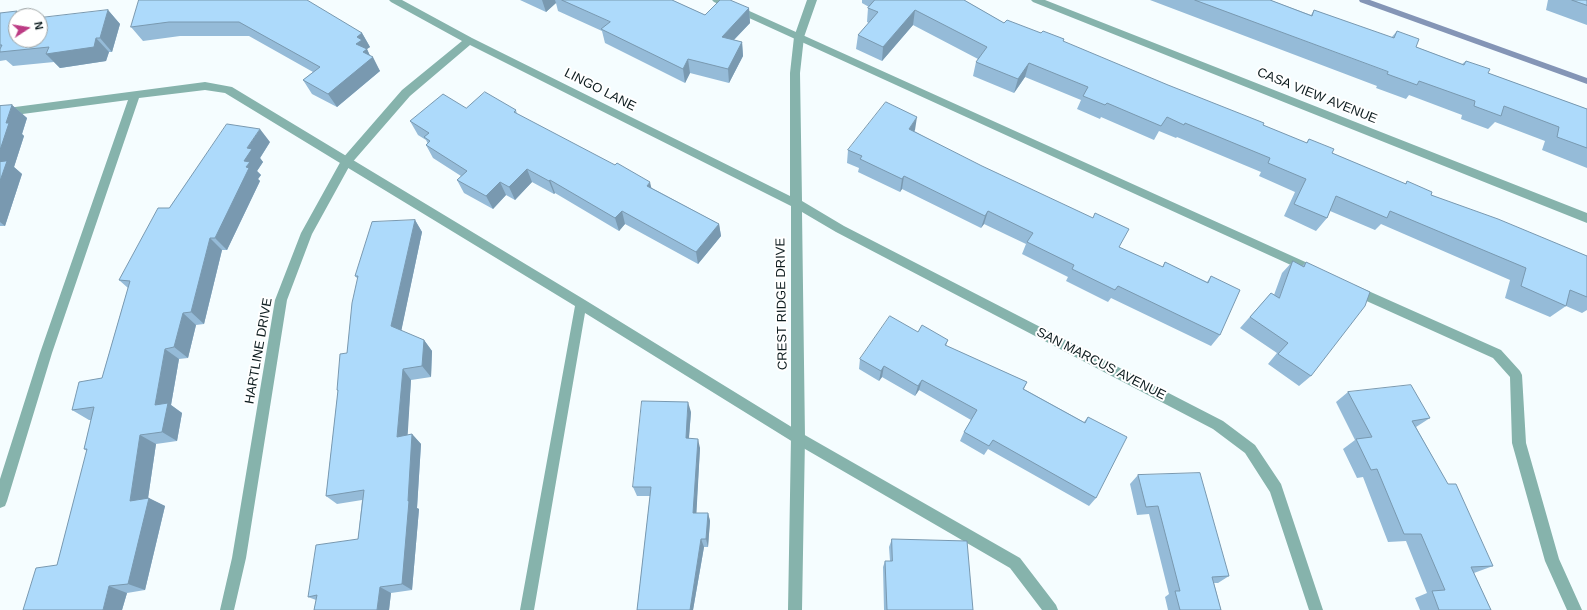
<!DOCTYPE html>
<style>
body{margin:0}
#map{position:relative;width:1587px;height:610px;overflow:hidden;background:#f5fdff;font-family:Arial,sans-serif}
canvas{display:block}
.north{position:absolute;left:8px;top:8px;width:40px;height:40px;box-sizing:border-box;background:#fff;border:1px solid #9ea4a5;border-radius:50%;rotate:78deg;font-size:11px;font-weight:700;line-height:16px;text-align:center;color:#0d1c1f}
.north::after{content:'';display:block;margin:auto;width:14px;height:18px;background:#bc3b84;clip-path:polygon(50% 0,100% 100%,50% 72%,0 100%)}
</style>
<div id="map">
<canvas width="1587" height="610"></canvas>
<div class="north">N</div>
</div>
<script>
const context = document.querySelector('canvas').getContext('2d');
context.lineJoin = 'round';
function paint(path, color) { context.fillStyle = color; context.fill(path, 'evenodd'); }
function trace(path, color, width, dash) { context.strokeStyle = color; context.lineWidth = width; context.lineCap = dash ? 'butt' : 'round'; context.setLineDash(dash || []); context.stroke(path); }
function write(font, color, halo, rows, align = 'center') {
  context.font = font + ' Arial,sans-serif'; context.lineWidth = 4; context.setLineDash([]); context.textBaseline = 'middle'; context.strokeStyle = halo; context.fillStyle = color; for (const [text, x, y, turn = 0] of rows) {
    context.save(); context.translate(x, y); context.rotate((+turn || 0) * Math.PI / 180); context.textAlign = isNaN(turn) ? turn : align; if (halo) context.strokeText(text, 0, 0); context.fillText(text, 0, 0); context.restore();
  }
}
paint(new Path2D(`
 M 1359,0 L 1370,0 L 1587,78 L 1587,84 L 1360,2 Z`), '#8495b6');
paint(new Path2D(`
 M 712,0 L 725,0 L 1312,265 L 1314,268 L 1312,271 L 1308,273 L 1304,271 L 714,2 Z
 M 205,82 L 232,87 L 585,300 L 803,434 L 1020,558 L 1056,605 L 1058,610 L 1042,610 L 1010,568 L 793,442 L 585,313 L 534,610 L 520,610 L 575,306 L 225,93 L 205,90 L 139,98 L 52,353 L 7,501 L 5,506 L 0,508 L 0,479 L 40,353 L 128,100 L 0,117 L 0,109 Z
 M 1355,285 L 1501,350 L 1520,371 L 1522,375 L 1526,443 L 1559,559 L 1582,610 L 1567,610 L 1545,561 L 1512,443 L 1510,377 L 1493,358 L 1351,294 L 1349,290 L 1351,286 Z`), '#86b3ac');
paint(new Path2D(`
 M 389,0 L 402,0 L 472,38 L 790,196 L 790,73 L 794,37 L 807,0 L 817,0 L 804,37 L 800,73 L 802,201 L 844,226 L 1223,421 L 1255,445 L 1281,484 L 1323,610 L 1309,610 L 1270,492 L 1245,453 L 1213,429 L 836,232 L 802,212 L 805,438 L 802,610 L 788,610 L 791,438 L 791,206 L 470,45 L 410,96 L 350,165 L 312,234 L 287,300 L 246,558 L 234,610 L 220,610 L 232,558 L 275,300 L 301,233 L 342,159 L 402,90 L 462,41 L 391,2 Z
 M 1031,0 L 1045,0 L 1587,213 L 1587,223 L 1033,2 Z`), '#86b3ac');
paint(new Path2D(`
 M 139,0 L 362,33 L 370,47 L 367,49 L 370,56 L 380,71 L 337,107 L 312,94 L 303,80 L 313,72 L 249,36 L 180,36 L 143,41 L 131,27 Z
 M 520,0 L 672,0 L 705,15 L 749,8 L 750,23 L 734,40 L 742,42 L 743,56 L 729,83 L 690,73 L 685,83 L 605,43 L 602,31 L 558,11 L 556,3 L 546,12 Z
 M 862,0 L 964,0 L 1004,23 L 1064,39 L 1063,42 L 1306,143 L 1309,139 L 1332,153 L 1405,184 L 1407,181 L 1431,195 L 1587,256 L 1587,310 L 1582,313 L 1566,306 L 1550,317 L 1505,298 L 1510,280 L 1381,224 L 1375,230 L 1330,211 L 1327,218 L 1316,231 L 1284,216 L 1295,192 L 1259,176 L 1261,172 L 1177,137 L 1176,138 L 1159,131 L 1154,140 L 1101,117 L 1100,119 L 1077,109 L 1081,100 L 1025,77 L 1014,93 L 973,76 L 976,62 L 978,59 L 913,25 L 882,61 L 856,49 L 858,35 L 869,23 L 867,22 L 868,8 L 869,7 L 862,3 Z
 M 1150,0 L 1270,0 L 1311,15 L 1314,10 L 1391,38 L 1397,31 L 1416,47 L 1462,64 L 1466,61 L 1488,73 L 1587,109 L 1587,168 L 1542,150 L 1545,141 L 1495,122 L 1488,129 L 1461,119 L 1462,115 L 1409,95 L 1406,99 L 1376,88 L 1377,86 Z
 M 1548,0 L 1587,0 L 1587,25 L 1546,10 Z
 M 108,10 L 120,24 L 112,52 L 109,52 L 106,61 L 60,68 L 54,62 L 13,66 L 6,60 L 0,61 L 0,13 L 16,40 Z
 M 12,105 L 27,118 L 22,134 L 24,136 L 14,167 L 22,174 L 5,226 L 0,226 L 0,106 Z
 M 466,108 L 516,110 L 517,114 L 652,188 L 719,224 L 721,236 L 698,264 L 625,224 L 619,231 L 555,193 L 554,194 L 532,182 L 515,200 L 506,195 L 493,209 L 464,193 L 457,180 L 461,176 L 433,158 L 426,145 L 428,144 L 426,140 L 418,135 L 410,121 Z
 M 915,130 L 914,131 L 1119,247 L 1162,267 L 1165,262 L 1207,282 L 1211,276 L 1220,335 L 1211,346 L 1111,298 L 1108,302 L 1066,281 L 1068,277 L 1022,254 L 1026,244 L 984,224 L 981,228 L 902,189 L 900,192 L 858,172 L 859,168 L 847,163 L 848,150 Z
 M 270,142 L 260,158 L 263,162 L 257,171 L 261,175 L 258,179 L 260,181 L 227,250 L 222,250 L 204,324 L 196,325 L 188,358 L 179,359 L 171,405 L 182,413 L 177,441 L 156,444 L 148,498 L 165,506 L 145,590 L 127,593 L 122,610 L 23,610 L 57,565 L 87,451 L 84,449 L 91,420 L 89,420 L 72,410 L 102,378 L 128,288 L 119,280 L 169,208 Z
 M 415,220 L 422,232 L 401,331 L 424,340 L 432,351 L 431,377 L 411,380 L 407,435 L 412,434 L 421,444 L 417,508 L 419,509 L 412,590 L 391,593 L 389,610 L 314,610 L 316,600 L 308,597 L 358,539 L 362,500 L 337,504 L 326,496 L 338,391 L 337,390 L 347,353 L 358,279 L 355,276 Z
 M 1293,261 L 1302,266 L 1306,262 L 1311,376 L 1299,386 L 1268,364 L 1277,353 L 1240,328 L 1271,293 L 1274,295 L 1282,273 Z
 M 918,332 L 948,340 L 946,346 L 1027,382 L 1024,389 L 1084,422 L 1088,417 L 1096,498 L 1089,506 L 988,449 L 984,455 L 960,441 L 964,432 L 971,420 L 919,390 L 915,396 L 882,377 L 879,381 L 859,369 L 860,359 Z
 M 1348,392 L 1430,418 L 1416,427 L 1493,566 L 1474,573 L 1491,610 L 1420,610 L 1415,598 L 1427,593 L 1406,541 L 1388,542 L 1363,477 L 1357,478 L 1343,449 L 1355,440 L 1336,402 Z
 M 691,412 L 689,438 L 700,448 L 696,513 L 708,513 L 710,521 L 708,547 L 704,547 L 693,610 L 637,610 L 650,496 L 637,496 L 633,487 Z
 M 1138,475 L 1229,576 L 1218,583 L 1214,583 L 1221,610 L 1168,610 L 1165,597 L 1169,594 L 1149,514 L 1137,515 L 1130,484 Z
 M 892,539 L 973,610 L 884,610 L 883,567 L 885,561 L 890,561 L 889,547 Z`), '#95bbd8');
paint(new Path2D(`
 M 542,0 L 555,0 L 556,3 L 546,12 Z
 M 749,8 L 750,23 L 723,51 L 722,37 Z
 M 108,10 L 120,24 L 112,52 L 100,38 Z
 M 915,10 L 913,25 L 882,61 L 883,47 Z
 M 17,11 L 21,16 L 22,14 L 23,16 L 16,16 L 15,15 Z
 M 362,33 L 370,47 L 367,49 L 371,58 L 373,57 L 380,71 L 337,107 L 328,94 L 356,44 L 357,37 Z
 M 96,38 L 109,52 L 106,61 L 60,68 L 46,54 Z
 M 742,42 L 743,56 L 729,83 L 728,69 Z
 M 688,59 L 690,73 L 685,83 L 683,69 Z
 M 1029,63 L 1025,77 L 1014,93 L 1018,79 Z
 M 12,105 L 27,118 L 22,134 L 24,136 L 14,167 L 22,174 L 5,226 L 0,222 L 0,150 L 6,123 Z
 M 917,117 L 915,130 L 907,142 L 909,129 Z
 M 260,129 L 270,142 L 260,158 L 263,162 L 257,171 L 261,175 L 258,179 L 260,181 L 227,250 L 215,238 L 246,167 L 244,161 L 247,148 Z
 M 527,169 L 532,182 L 515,200 L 509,187 Z
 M 904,176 L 902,189 L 900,192 L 902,179 Z
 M 550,180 L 555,193 L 554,194 L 549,181 Z
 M 500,182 L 506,195 L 493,209 L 486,196 Z
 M 650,182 L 653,195 L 647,186 Z
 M 622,211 L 625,224 L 619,231 L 615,218 Z
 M 988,211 L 984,224 L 981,228 L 985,216 Z
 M 415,220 L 422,232 L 400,337 L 391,326 Z
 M 719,224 L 721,236 L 698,264 L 696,252 Z
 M 210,238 L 222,250 L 204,324 L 191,312 Z
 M 183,313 L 196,325 L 188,358 L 174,347 Z
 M 424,340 L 432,351 L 431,377 L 422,366 Z
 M 165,349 L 179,359 L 171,405 L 182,413 L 177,441 L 162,432 L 155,405 Z
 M 884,366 L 882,377 L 879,381 L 881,371 Z
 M 403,369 L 411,380 L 407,446 L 397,437 Z
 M 922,380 L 919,390 L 915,396 L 918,386 Z
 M 688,402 L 691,412 L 688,448 L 686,438 Z
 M 412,434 L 421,444 L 417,508 L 419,509 L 412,590 L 402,584 Z
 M 140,435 L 156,444 L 147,505 L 149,498 L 165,506 L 145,590 L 128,584 L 130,501 Z
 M 698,439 L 700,448 L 696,521 L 693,513 Z
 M 708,513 L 710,521 L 708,547 L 706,539 Z
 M 701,539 L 704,547 L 693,610 L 690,610 Z
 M 109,586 L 127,593 L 122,610 L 103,610 Z
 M 380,587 L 391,593 L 389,610 L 377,610 Z`), '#7999b0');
const building = new Path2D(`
 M 139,0 L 307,0 L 362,33 L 357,37 L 362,40 L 356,44 L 367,49 L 363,52 L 373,57 L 328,94 L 303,80 L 320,67 L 239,22 L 169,22 L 131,27 Z
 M 562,0 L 672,0 L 705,15 L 720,0 L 730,0 L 749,8 L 722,37 L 742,42 L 728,69 L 688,59 L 683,69 L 601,29 L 610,22 Z
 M 875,0 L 964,0 L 1004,23 L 1007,20 L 1041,33 L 1043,31 L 1064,39 L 1063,41 L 1168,85 L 1264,123 L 1263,125 L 1307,143 L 1309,139 L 1334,149 L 1332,153 L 1406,184 L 1407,181 L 1432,192 L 1431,195 L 1498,219 L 1587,256 L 1587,297 L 1570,290 L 1566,306 L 1521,286 L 1526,268 L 1390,211 L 1387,218 L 1336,196 L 1327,218 L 1294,204 L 1306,179 L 1268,163 L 1270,158 L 1185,123 L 1184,125 L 1167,117 L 1161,126 L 1107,103 L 1105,105 L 1083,96 L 1088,87 L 1029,63 L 1018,79 L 976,62 L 987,47 L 915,10 L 883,47 L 858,35 L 878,12 L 868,8 Z
 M 1195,0 L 1270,0 L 1312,16 L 1314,10 L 1394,38 L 1397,31 L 1419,39 L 1416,47 L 1464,65 L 1466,61 L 1490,69 L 1488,73 L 1587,109 L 1587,148 L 1557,137 L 1559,127 L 1504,106 L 1501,116 L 1474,106 L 1475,101 L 1419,81 L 1417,85 L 1387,74 L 1388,72 Z
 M 1572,0 L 1587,0 L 1587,5 Z
 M 108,10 L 100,38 L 96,38 L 94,47 L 46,54 L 49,47 L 0,52 L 0,49 L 2,45 L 0,45 L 0,13 L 17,11 L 15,15 L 22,14 L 21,16 L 16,16 L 16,40 L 40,40 L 40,18 Z
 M 485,92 L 516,110 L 514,112 L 615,165 L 617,163 L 650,182 L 647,186 L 719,224 L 696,252 L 622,211 L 615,218 L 550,180 L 549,181 L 527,169 L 509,187 L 500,182 L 486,196 L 457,180 L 467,171 L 426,145 L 430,141 L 424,137 L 429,133 L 410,121 L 443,94 L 466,108 Z
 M 886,102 L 917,117 L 909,129 L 982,166 L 1093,218 L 1095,213 L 1129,229 L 1119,247 L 1163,267 L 1165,262 L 1208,283 L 1211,276 L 1240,290 L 1220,335 L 1118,286 L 1115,290 L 1072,269 L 1074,265 L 1027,242 L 1033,233 L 988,211 L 985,216 L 904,176 L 902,179 L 860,159 L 862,156 L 848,150 Z
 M 12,105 L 6,123 L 9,123 L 0,150 L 0,106 Z
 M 227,124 L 260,129 L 247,148 L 252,149 L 244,161 L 250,162 L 246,167 L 249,168 L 215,238 L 210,238 L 191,312 L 183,313 L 174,347 L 165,349 L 155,405 L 168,403 L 162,432 L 140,435 L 130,501 L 149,498 L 128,584 L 109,586 L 103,610 L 23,610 L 36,568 L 57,565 L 87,449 L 84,449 L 94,407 L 72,410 L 79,382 L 102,378 L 130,281 L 119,280 L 158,208 L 169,208 Z
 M 7,161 L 0,181 L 0,162 Z
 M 415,220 L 391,326 L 424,340 L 422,366 L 403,369 L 397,437 L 412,434 L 408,501 L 409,501 L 402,584 L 380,587 L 377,610 L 314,610 L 317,595 L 308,597 L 316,545 L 358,539 L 364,490 L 326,496 L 338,390 L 337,390 L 340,354 L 347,353 L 352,303 L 358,276 L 355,276 L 372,222 Z
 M 1293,261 L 1304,267 L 1306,262 L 1370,292 L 1365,306 L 1311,376 L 1278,354 L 1288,343 L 1250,317 L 1271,293 L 1279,298 Z
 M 890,316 L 918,332 L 922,325 L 948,340 L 945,345 L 1027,382 L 1023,389 L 1085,423 L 1088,417 L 1127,437 L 1096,498 L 993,440 L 989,446 L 964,432 L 977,410 L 922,380 L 918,386 L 884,366 L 881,371 L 860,359 Z
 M 1411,385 L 1430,418 L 1412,421 L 1448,484 L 1456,484 L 1493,566 L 1471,567 L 1491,610 L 1439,610 L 1432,591 L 1445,590 L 1421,534 L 1404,534 L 1377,469 L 1371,470 L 1356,439 L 1372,437 L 1348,392 Z
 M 642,401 L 688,402 L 686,438 L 698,439 L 693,513 L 708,513 L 706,539 L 701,539 L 690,610 L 637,610 L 651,487 L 633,487 Z
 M 1200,473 L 1229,576 L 1212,577 L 1221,610 L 1180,610 L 1175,591 L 1180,591 L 1158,506 L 1146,507 L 1138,475 Z
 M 892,539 L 967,541 L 973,610 L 887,610 L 885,561 L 892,561 Z`);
paint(building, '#addafb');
trace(building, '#7999b0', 1);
write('13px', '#0d1c1f', '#fff', [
 ["LINGO LANE",600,90,27],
 ["CASA VIEW AVENUE",1317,96,22],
 ["CREST RIDGE DRIVE",782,304,-91],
 ["HARTLINE DRIVE",259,351,-80],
 ["SAN MARCUS AVENUE",1101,364,27]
]);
</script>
